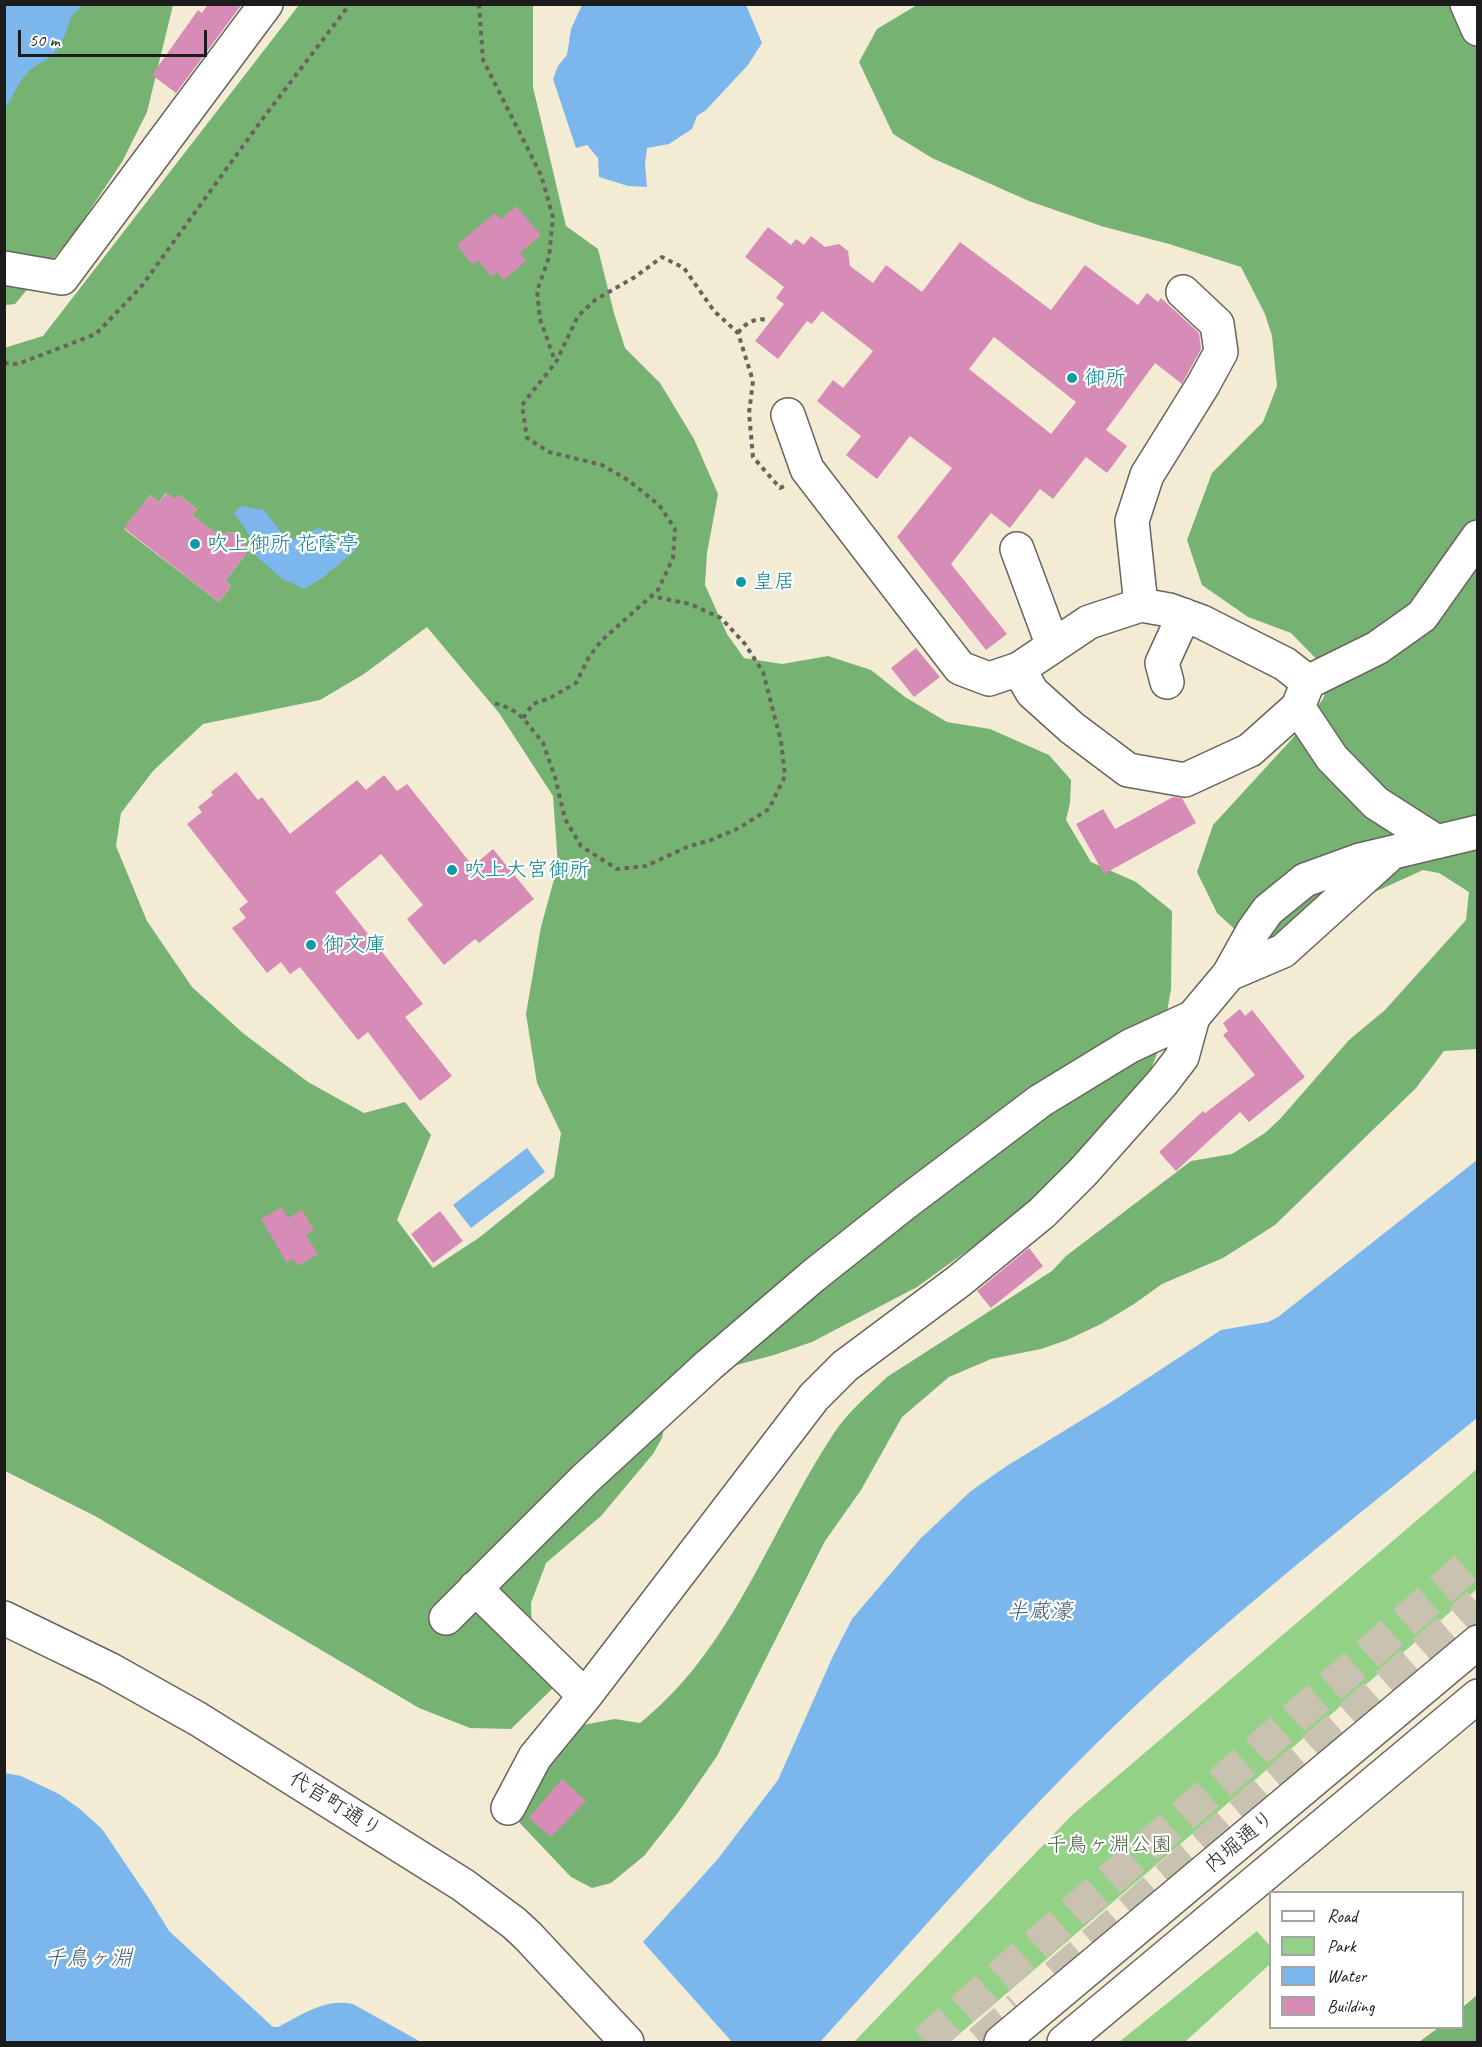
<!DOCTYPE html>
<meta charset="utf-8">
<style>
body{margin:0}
#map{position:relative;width:1482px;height:2047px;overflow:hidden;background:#f4ebd5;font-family:Caveat,sans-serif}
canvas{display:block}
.frame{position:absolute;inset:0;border:6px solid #1c1c1c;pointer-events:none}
.legend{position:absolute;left:1269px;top:1891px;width:195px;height:138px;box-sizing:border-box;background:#fff;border:2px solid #a4a4a4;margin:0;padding:8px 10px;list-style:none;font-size:18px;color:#1c1c1c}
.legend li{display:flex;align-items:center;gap:12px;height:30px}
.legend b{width:30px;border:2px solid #a4a4a4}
.scale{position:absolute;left:18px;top:30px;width:189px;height:27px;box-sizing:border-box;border:3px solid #1c1c1c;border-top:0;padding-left:8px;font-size:18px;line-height:21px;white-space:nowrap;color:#1c1c1c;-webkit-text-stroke:4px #fff;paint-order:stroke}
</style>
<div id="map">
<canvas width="1482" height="2047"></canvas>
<div class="frame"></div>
<ul class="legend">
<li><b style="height:8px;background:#fff"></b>Road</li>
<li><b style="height:16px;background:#93d186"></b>Park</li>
<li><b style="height:16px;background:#7bb7ed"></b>Water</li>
<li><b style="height:16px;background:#d78cb7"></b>Building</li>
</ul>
<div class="scale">50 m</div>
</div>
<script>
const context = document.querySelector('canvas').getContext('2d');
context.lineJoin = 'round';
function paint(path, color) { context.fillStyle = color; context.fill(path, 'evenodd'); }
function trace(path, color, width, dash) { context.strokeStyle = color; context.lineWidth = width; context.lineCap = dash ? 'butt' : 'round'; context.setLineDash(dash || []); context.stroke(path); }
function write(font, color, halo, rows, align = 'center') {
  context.font = font + ' Caveat,"Klee One",sans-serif'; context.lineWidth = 4.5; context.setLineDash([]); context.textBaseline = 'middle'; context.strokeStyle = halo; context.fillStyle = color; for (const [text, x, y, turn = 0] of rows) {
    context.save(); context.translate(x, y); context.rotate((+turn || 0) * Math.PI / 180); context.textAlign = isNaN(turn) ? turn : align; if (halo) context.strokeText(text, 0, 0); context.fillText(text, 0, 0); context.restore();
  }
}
paint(new Path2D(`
 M 1477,1469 L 1477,1589 L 950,2042 L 854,2042 L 1073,1814 Z
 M 1257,1931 L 1270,1946 L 1270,1964 L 1185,2042 L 1119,2042 Z`), '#93d186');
paint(new Path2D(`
 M 50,5 L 173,5 L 147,112 L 122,162 L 73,235 L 15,304 L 5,305 L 5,93 Z
 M 299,5 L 533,5 L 533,87 L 566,226 L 598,249 L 614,313 L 625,348 L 660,383 L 694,439 L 718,494 L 707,553 L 705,585 L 727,634 L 744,658 L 782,664 L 828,656 L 871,670 L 905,697 L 947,722 L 990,729 L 1049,755 L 1071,780 L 1070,803 L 1066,820 L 1091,862 L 1136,882 L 1172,911 L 1171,989 L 1162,1041 L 1138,1102 L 1102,1146 L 999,1228 L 917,1287 L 812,1342 L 774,1355 L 729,1367 L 671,1391 L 662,1438 L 653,1454 L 601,1516 L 546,1563 L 531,1603 L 532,1632 L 553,1688 L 511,1729 L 470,1728 L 419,1708 L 95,1516 L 5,1471 L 4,348 L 43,336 ZM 166,493 L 175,499 L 179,495 L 197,509 L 192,515 L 221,537 C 234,524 246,541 246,554 L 225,581 L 231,586 L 219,602 L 124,529 L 150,495 L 159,502 ZM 427,627 L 499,713 L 553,796 L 558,865 L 541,927 L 526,1014 L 537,1083 L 561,1133 L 554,1177 L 480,1237 L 433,1268 L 397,1220 L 431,1135 L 405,1102 L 364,1113 L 308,1082 L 244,1034 L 192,987 L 147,921 L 116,846 L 121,813 L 153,771 L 203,724 L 320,700 L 364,674 Z
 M 917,5 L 1477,5 L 1477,1049 L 1444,1051 L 1416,1088 L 1275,1225 L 1223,1258 L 1162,1284 L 1134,1304 L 1101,1324 L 1067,1340 L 1041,1349 L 991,1359 L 949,1377 L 902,1417 L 861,1490 L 825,1541 L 717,1756 L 677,1814 L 644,1856 L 611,1883 L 592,1888 L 571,1877 L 516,1819 L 543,1755 L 577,1726 L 615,1719 L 640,1723 C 733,1649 770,1530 834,1433 C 848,1412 869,1394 887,1377 L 1052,1271 L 1066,1256 L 1191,1161 L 1232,1154 L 1265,1133 L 1280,1119 L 1349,1040 L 1385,1010 L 1466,920 L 1469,892 L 1439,873 L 1423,870 L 1254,947 L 1217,913 L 1197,872 L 1213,825 L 1291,740 L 1323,699 L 1331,674 L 1291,633 L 1248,617 L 1202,585 L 1187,540 L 1212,473 L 1263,422 L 1277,386 L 1272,336 L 1265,314 L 1241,267 L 1169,244 L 1101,226 L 1029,201 L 932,158 L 893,134 L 859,62 L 877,29 Z
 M 1477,1995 L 1477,2042 L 1419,2042 L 1438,2028 L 1462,2028 L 1463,2007 Z`), '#76b373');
paint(new Path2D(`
 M 5,4 L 83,5 C 65,18 70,30 60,45 C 51,61 40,61 28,72 C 17,83 14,96 5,108 Z
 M 582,5 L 746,5 L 762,43 L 748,65 L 706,110 L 697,116 L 692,129 L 669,144 L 647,148 L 645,164 L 647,187 L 628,186 L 599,177 L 598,158 L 587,145 L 576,148 L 553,79 L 558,66 L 567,55 L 571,29 Z
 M 241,506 L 264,510 L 280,531 L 295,540 L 318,528 L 324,530 L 332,541 L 349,536 L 355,541 L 355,551 L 322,578 L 304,589 L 281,578 L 252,552 L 252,539 L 234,513 Z
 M 527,1148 L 545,1172 L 471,1228 L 453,1205 Z
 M 1477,1160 L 1477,1418 C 1372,1504 1263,1589 1162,1681 C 1039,1793 932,1920 820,2042 L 732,2042 L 643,1942 L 717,1860 L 778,1780 L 833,1656 L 852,1619 L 920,1539 L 971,1491 L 1005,1467 L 1108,1404 L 1221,1330 L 1268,1322 L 1278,1317 Z
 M 5,1773 L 21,1776 L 59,1794 L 80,1809 L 102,1829 L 150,1900 L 169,1931 L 273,2027 L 278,2027 C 302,2015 325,1998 353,2004 L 421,2042 L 5,2042 Z`), '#7bb7ed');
paint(new Path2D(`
 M 208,4 L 242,4 L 176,93 L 152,75 L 198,10 L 202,13 Z
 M 516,206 L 541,235 L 520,253 L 526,261 L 504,280 L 497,272 L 492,277 L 478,260 L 473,265 L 457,245 L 495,213 L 501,219 Z
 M 768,227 L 791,245 L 796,239 L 804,245 L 811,236 L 825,247 L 839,244 L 848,251 L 850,266 L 873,283 L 886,265 L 922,292 L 960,242 L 1051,310 L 1085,265 L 1138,305 L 1147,293 L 1158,302 L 1161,298 L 1199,333 L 1201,349 L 1182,384 L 1155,363 L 1106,430 L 1127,446 L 1107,473 L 1086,457 L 1053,499 L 1040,489 L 1010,528 L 991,513 L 951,564 L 1007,634 L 986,650 L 897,537 L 952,468 L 910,436 L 877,479 L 846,455 L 861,436 L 817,401 L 833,380 L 843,388 L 873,351 L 822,311 L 812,324 L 807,321 L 778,359 L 755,341 L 784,304 L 776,298 L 784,287 L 745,257 ZM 994,337 L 1076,402 L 1051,434 L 969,369 Z
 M 167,493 L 175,499 L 178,494 L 197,509 L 192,515 L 219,535 L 230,532 L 235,533 L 243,540 L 246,554 L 225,581 L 231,586 L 219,602 L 124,528 L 150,495 L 159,502 Z
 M 916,648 L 940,677 L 914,697 L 891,668 Z
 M 236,772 L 258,800 L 262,797 L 290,834 L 357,780 L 366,790 L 384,775 L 397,791 L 407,784 L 473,866 L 493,849 L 534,899 L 479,943 L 475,939 L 444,965 L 407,919 L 423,905 L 381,854 L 335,892 L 423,1004 L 405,1017 L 452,1076 L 420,1101 L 368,1032 L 358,1040 L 300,967 L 290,974 L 281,962 L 267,973 L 232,928 L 246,918 L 239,909 L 248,902 L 187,824 L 202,812 L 198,807 L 213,795 L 211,792 Z
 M 1173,797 L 1182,798 L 1196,823 L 1104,874 L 1076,824 L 1103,809 L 1115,829 Z
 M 1240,1009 L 1245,1016 L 1252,1010 L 1305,1077 L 1249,1122 L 1240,1112 L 1176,1171 L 1159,1152 L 1203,1111 L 1205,1113 L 1255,1075 L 1223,1035 L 1228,1031 L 1223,1023 Z
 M 282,1207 L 288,1218 L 302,1210 L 314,1230 L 306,1235 L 318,1254 L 298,1266 L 294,1259 L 287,1263 L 261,1219 Z
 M 440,1211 L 463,1241 L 433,1263 L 411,1234 Z
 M 1029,1248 L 1043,1266 L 991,1308 L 977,1291 Z
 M 562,1779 L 586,1801 L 551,1837 L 529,1818 Z`), '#d78cb7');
trace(new Path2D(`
 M 1056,1976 L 1478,1604
 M 925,2042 L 1478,1557
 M 980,2042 L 1019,2008`), '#c9c2b0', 33, [33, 16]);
const minor = new Path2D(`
 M 1467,4 L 1478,29
 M 4,268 L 62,278 L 266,4
 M 788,415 L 807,469 L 960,668 L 989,679 L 1019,669 L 1089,622 L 1141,605 L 1169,610 L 1202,622 L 1285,664 L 1308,682 L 1298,707 L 1250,750 L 1185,780 L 1128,770 L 1072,728 L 1032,692 L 1019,669
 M 1017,549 L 1053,646
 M 1141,605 L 1132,521 L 1147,475 L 1203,385 L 1221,352 L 1217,324 L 1183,292
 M 1167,682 L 1162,663 L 1184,615
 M 1308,682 L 1377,648 L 1422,616 L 1478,537
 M 1298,707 L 1332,758 L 1376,803 L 1437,842
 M 1229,974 L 1283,951 L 1387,857
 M 475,1588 L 585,1696
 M 4,1618 L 109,1669 L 198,1719 L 463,1885 L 514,1923 L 528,1936 L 627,2042
 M 446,1618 L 585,1479 L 709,1365 L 813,1276 L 905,1203 L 1040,1101 L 1130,1046 L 1193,1017 L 1229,974 L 1253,931 L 1268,910 L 1305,880 L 1360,860 L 1478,832
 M 508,1808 L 535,1757 L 585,1696 L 814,1397 L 845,1366 L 959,1281 L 1042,1213 L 1083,1172 L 1162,1083 L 1182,1057 L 1193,1017`);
const major = new Path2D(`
 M 1001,2042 L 1478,1642
 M 1064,2042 L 1478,1696`);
trace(minor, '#68645d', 36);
trace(major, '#68645d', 36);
trace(new Path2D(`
 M 479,4 L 483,60 L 541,175 L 553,217 L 549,257 L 537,291 L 540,319 L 555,361
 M 738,333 C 745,323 756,317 768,320
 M 4,363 L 18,364 L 96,334 L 141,287 L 261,121 L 350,4
 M 495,703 L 511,709 L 523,718 L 543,743 L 555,777 L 565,819 L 581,846 L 617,869 L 646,866 L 687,847 L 711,840 L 739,828 L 769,809 L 785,776 L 781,741 L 763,672 L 745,644 L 721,618 L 690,604 L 651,596
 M 523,718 L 533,704 L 550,698 L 576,683 L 589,657 L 602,640 L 658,590 L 673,558 L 675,529 L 659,505 L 628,480 L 602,465 L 549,452 L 527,438 L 522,405 L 556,362 L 578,316 L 595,300 L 635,277 L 662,257 L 684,268 L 714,311 L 738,333 L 753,381 L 749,413 L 753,457 L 780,488 L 784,486`), '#68645d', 4, [4.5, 4.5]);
trace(minor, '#fff', 33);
trace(major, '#fff', 33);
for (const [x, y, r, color] of [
 [1072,378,6,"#0f9aa8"],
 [195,544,6,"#0f9aa8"],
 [741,582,6,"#0f9aa8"],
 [452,870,6,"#0f9aa8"],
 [311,945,6,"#0f9aa8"]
]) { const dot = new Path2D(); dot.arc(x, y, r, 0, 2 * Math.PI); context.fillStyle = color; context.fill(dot); trace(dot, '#fff', 2); }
write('21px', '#0d838f', '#fff', [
 ["御所",1084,378],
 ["吹上御所 花蔭亭",207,544],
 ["皇居",753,582],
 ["吹上大宮御所",464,870],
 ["御文庫",323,945]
], 'left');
write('21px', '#1c1c1c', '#fff', [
 ["代官町通り",335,1805,32],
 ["内堀通り",1240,1842,-40]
]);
write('21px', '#4c6446', '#fff', [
 ["千鳥ヶ淵公園",1109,1845]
]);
write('italic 22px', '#425a70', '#fff', [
 ["半蔵濠",1039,1612],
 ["千鳥ヶ淵",88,1959]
]);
</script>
